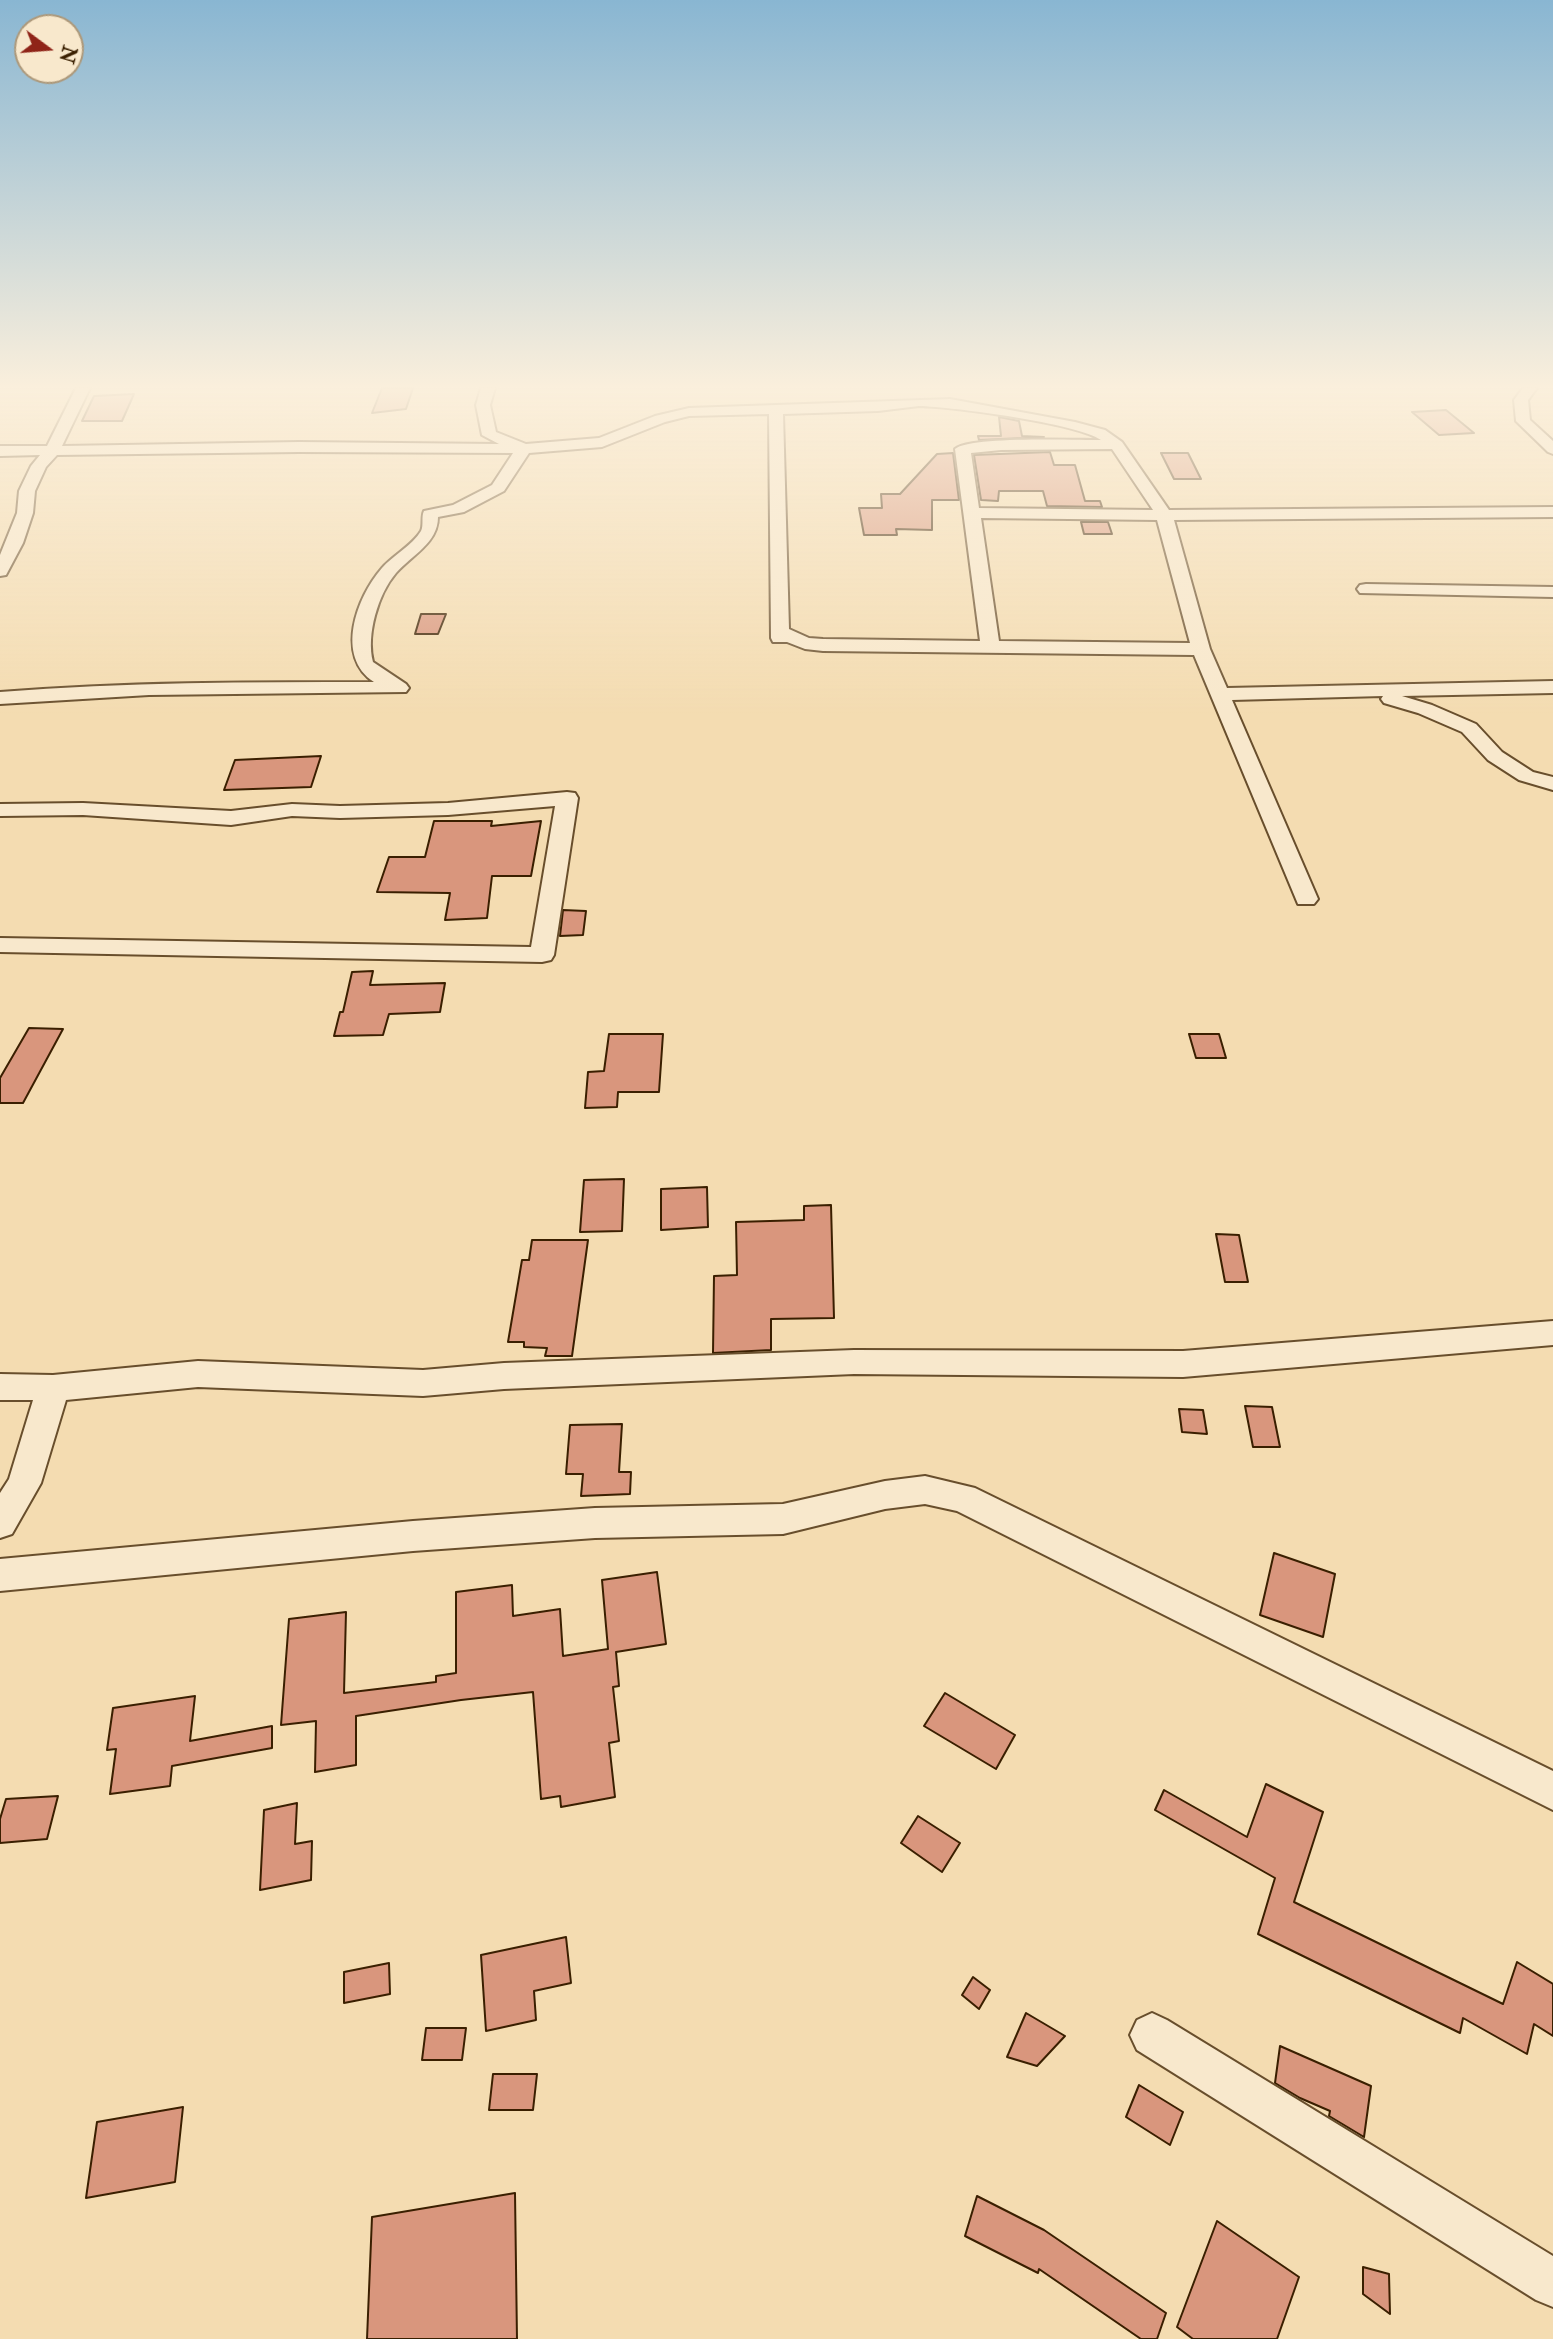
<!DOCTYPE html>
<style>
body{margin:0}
#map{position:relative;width:1553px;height:2339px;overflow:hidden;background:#f4dcb1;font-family:"IM FELL Double Pica",serif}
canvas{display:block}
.north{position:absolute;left:14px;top:14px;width:70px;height:70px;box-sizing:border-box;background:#f8e8cc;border:2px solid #ac987a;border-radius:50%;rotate:106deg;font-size:19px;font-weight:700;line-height:28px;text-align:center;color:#3a1f00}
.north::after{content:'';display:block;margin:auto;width:24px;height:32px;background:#8f2418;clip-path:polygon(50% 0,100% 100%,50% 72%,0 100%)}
</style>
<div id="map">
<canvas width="1553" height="2339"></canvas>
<div class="north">N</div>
</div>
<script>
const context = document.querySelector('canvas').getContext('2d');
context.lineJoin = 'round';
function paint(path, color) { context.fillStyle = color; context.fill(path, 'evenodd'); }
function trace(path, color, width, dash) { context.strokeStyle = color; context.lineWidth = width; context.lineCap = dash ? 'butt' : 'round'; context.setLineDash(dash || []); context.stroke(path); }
const building = new Path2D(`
 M 382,388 L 413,388 L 406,409 L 372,413 Z
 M 134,394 L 122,421 L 82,421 L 94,396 Z
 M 1446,410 L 1474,433 L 1439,435 L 1412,412 Z
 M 999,417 L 1019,421 L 1022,436 L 1044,437 L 979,440 L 978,436 L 1001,436 Z
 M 1050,452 L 1054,465 L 1075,465 L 1085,501 L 1100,501 L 1102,507 L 1047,506 L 1043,491 L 999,491 L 998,501 L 981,500 L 974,455 Z
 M 953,453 L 959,500 L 932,500 L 932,530 L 896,529 L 897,535 L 864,535 L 859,508 L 882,508 L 881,494 L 900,494 L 937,454 Z
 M 1161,453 L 1188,453 L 1201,479 L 1174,479 Z
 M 1081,522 L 1108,522 L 1112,534 L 1084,534 Z
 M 421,614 L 446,614 L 438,634 L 415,634 Z
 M 321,756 L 311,787 L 224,790 L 235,760 Z
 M 434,821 L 492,821 L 491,826 L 541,821 L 531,876 L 492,876 L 487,918 L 445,920 L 450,893 L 377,892 L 389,857 L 425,857 Z
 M 563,910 L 586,911 L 583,935 L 560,936 Z
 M 373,971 L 370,985 L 445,983 L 440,1012 L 389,1014 L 383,1035 L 334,1036 L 340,1012 L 343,1012 L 352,972 Z
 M 29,1028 L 63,1029 L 23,1103 L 0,1103 L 0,1078 Z
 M 609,1034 L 663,1034 L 659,1092 L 618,1092 L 617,1107 L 585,1108 L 588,1072 L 604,1071 Z
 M 1189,1034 L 1219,1034 L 1226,1058 L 1196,1058 Z
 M 624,1179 L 622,1231 L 580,1232 L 584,1180 Z
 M 707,1187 L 708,1227 L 661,1230 L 661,1189 Z
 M 831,1205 L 834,1318 L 771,1319 L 771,1350 L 713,1353 L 714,1276 L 737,1275 L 736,1222 L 804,1220 L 804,1206 Z
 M 1216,1234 L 1239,1235 L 1248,1282 L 1225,1282 Z
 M 532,1240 L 588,1240 L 572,1356 L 545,1356 L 547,1348 L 524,1347 L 524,1342 L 508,1342 L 522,1260 L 529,1260 Z
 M 1245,1406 L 1272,1407 L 1280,1447 L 1253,1447 Z
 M 1179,1409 L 1203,1410 L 1207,1434 L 1182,1432 Z
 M 622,1424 L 619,1472 L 631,1472 L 630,1494 L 581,1496 L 583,1474 L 566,1474 L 570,1425 Z
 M 1274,1553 L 1335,1574 L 1323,1637 L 1260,1615 Z
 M 657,1572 L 666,1644 L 616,1652 L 619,1686 L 613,1687 L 619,1741 L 609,1743 L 615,1797 L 561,1807 L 560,1796 L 541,1799 L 533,1692 L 461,1700 L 356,1716 L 356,1765 L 315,1772 L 316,1721 L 281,1725 L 289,1619 L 346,1612 L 344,1693 L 436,1682 L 436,1676 L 456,1673 L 456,1592 L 512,1585 L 513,1616 L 560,1609 L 563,1656 L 608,1649 L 602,1580 Z
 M 945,1693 L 1015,1735 L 996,1769 L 924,1726 Z
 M 195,1696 L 190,1741 L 272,1726 L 272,1748 L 172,1766 L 170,1786 L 110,1794 L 116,1749 L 107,1750 L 113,1708 Z
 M 1266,1784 L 1323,1812 L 1294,1902 L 1503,2004 L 1517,1962 L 1553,1984 L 1553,2036 L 1534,2024 L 1527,2054 L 1463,2018 L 1460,2033 L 1258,1934 L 1275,1878 L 1155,1810 L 1164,1790 L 1247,1837 Z
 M 58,1796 L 47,1839 L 0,1843 L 0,1819 L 6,1799 Z
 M 297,1803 L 295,1844 L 312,1841 L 311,1880 L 260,1890 L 264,1810 Z
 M 918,1816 L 960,1843 L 942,1872 L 901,1843 Z
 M 566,1937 L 571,1983 L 534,1991 L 536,2020 L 486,2031 L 481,1955 Z
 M 389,1963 L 390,1994 L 344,2003 L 344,1972 Z
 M 973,1977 L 990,1990 L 979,2009 L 962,1995 Z
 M 1026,2013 L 1065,2036 L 1037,2066 L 1007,2057 Z
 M 426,2028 L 466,2028 L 462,2060 L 422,2060 Z
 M 1280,2046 L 1371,2086 L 1364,2137 L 1329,2116 L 1330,2111 L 1300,2098 L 1275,2083 Z
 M 493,2074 L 537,2074 L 533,2110 L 489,2110 Z
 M 1139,2085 L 1183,2112 L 1170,2145 L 1126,2117 Z
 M 183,2107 L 175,2182 L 86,2198 L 97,2122 Z
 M 515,2193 L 517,2339 L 367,2339 L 372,2217 Z
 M 977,2196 L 1044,2230 L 1166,2313 L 1157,2339 L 1141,2339 L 1039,2269 L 1038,2273 L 965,2236 Z
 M 1217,2221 L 1299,2277 L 1277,2339 L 1193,2339 L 1177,2327 Z
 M 1363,2267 L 1389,2274 L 1390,2314 L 1363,2294 Z`);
paint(building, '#d9967d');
trace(building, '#3a1f00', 2);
const minor = new Path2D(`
 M 76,388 L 90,388 L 62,446 L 299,442 L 499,444 L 482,435 L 476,405 L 481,388 L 495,388 L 490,405 L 496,432 L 526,444 L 599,438 L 655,416 L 689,408 L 950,399 L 1075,422 L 1105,430 L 1122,442 L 1169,510 L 1553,507 L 1553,517 L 1174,520 L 1210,649 L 1227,688 L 1553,681 L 1553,693 L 1402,696 L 1432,705 L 1476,724 L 1502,752 L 1533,772 L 1553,777 L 1553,790 L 1519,780 L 1488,760 L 1462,732 L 1418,713 L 1384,703 L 1381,699 L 1383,696 L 1232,700 L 1318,899 L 1314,904 L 1298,904 L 1194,655 L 823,651 L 805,649 L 787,642 L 773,642 L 771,638 L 769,414 L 689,416 L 665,422 L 602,447 L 529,453 L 504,491 L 464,512 L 438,517 C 438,543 412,555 396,573 C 378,594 366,635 373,662 L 406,684 L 409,688 L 406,692 L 149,695 L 0,704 L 0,692 C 125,682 249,682 374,682 C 335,657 356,598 382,568 C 392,556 413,545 421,531 C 424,525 421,517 424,511 L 453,505 L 492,485 L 513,453 L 299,452 L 57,455 L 46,467 L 35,491 L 33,513 L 23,543 L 6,575 L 0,576 L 0,555 L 17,513 L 19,491 L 31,466 L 40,455 L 0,456 L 0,446 L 47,446 ZM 919,406 C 952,407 1077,423 1101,440 C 1076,440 969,436 955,449 L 980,641 L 823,639 L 809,638 L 789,629 L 783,414 L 878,411 ZM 1112,449 L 1153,510 L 979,508 L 971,453 L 1001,450 ZM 981,518 L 1157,520 L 1190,643 L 999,641 Z
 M 1523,388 L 1537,388 L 1528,400 L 1530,420 L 1553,441 L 1553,454 L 1548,452 L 1516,421 L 1514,400 Z
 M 1366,584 L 1553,587 L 1553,597 L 1360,593 L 1357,589 L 1360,585 Z
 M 567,792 L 575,793 L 578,798 L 554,955 L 551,960 L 542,962 L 0,952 L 0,938 L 531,947 L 555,806 L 448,815 L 340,818 L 292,816 L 231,825 L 83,815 L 0,816 L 0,804 L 83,803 L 231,811 L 292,804 L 340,806 L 448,803 Z
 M 1553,1321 L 1553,1345 L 1183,1377 L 854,1374 L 504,1389 L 423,1396 L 198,1387 L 66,1400 L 41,1483 L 12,1534 L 0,1538 L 0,1493 L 9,1479 L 33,1400 L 0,1400 L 0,1374 L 53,1375 L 198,1361 L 423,1370 L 504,1363 L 854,1350 L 1183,1351 Z
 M 925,1476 L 975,1488 L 1553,1771 L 1553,1810 L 957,1511 L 925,1504 L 885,1509 L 783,1534 L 595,1538 L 413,1551 L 0,1591 L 0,1559 L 413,1521 L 595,1508 L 783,1504 L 885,1481 Z
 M 1152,2013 L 1167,2020 L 1553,2256 L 1553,2307 L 1536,2300 L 1137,2050 L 1130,2035 L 1137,2020 Z`);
trace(minor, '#684e2c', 4);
paint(minor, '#f8e8cc');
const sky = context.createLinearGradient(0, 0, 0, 716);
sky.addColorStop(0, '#89b6d2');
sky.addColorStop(0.54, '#faefdc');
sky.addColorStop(1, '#faefdc00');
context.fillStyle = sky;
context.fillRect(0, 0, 1553, 716);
</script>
